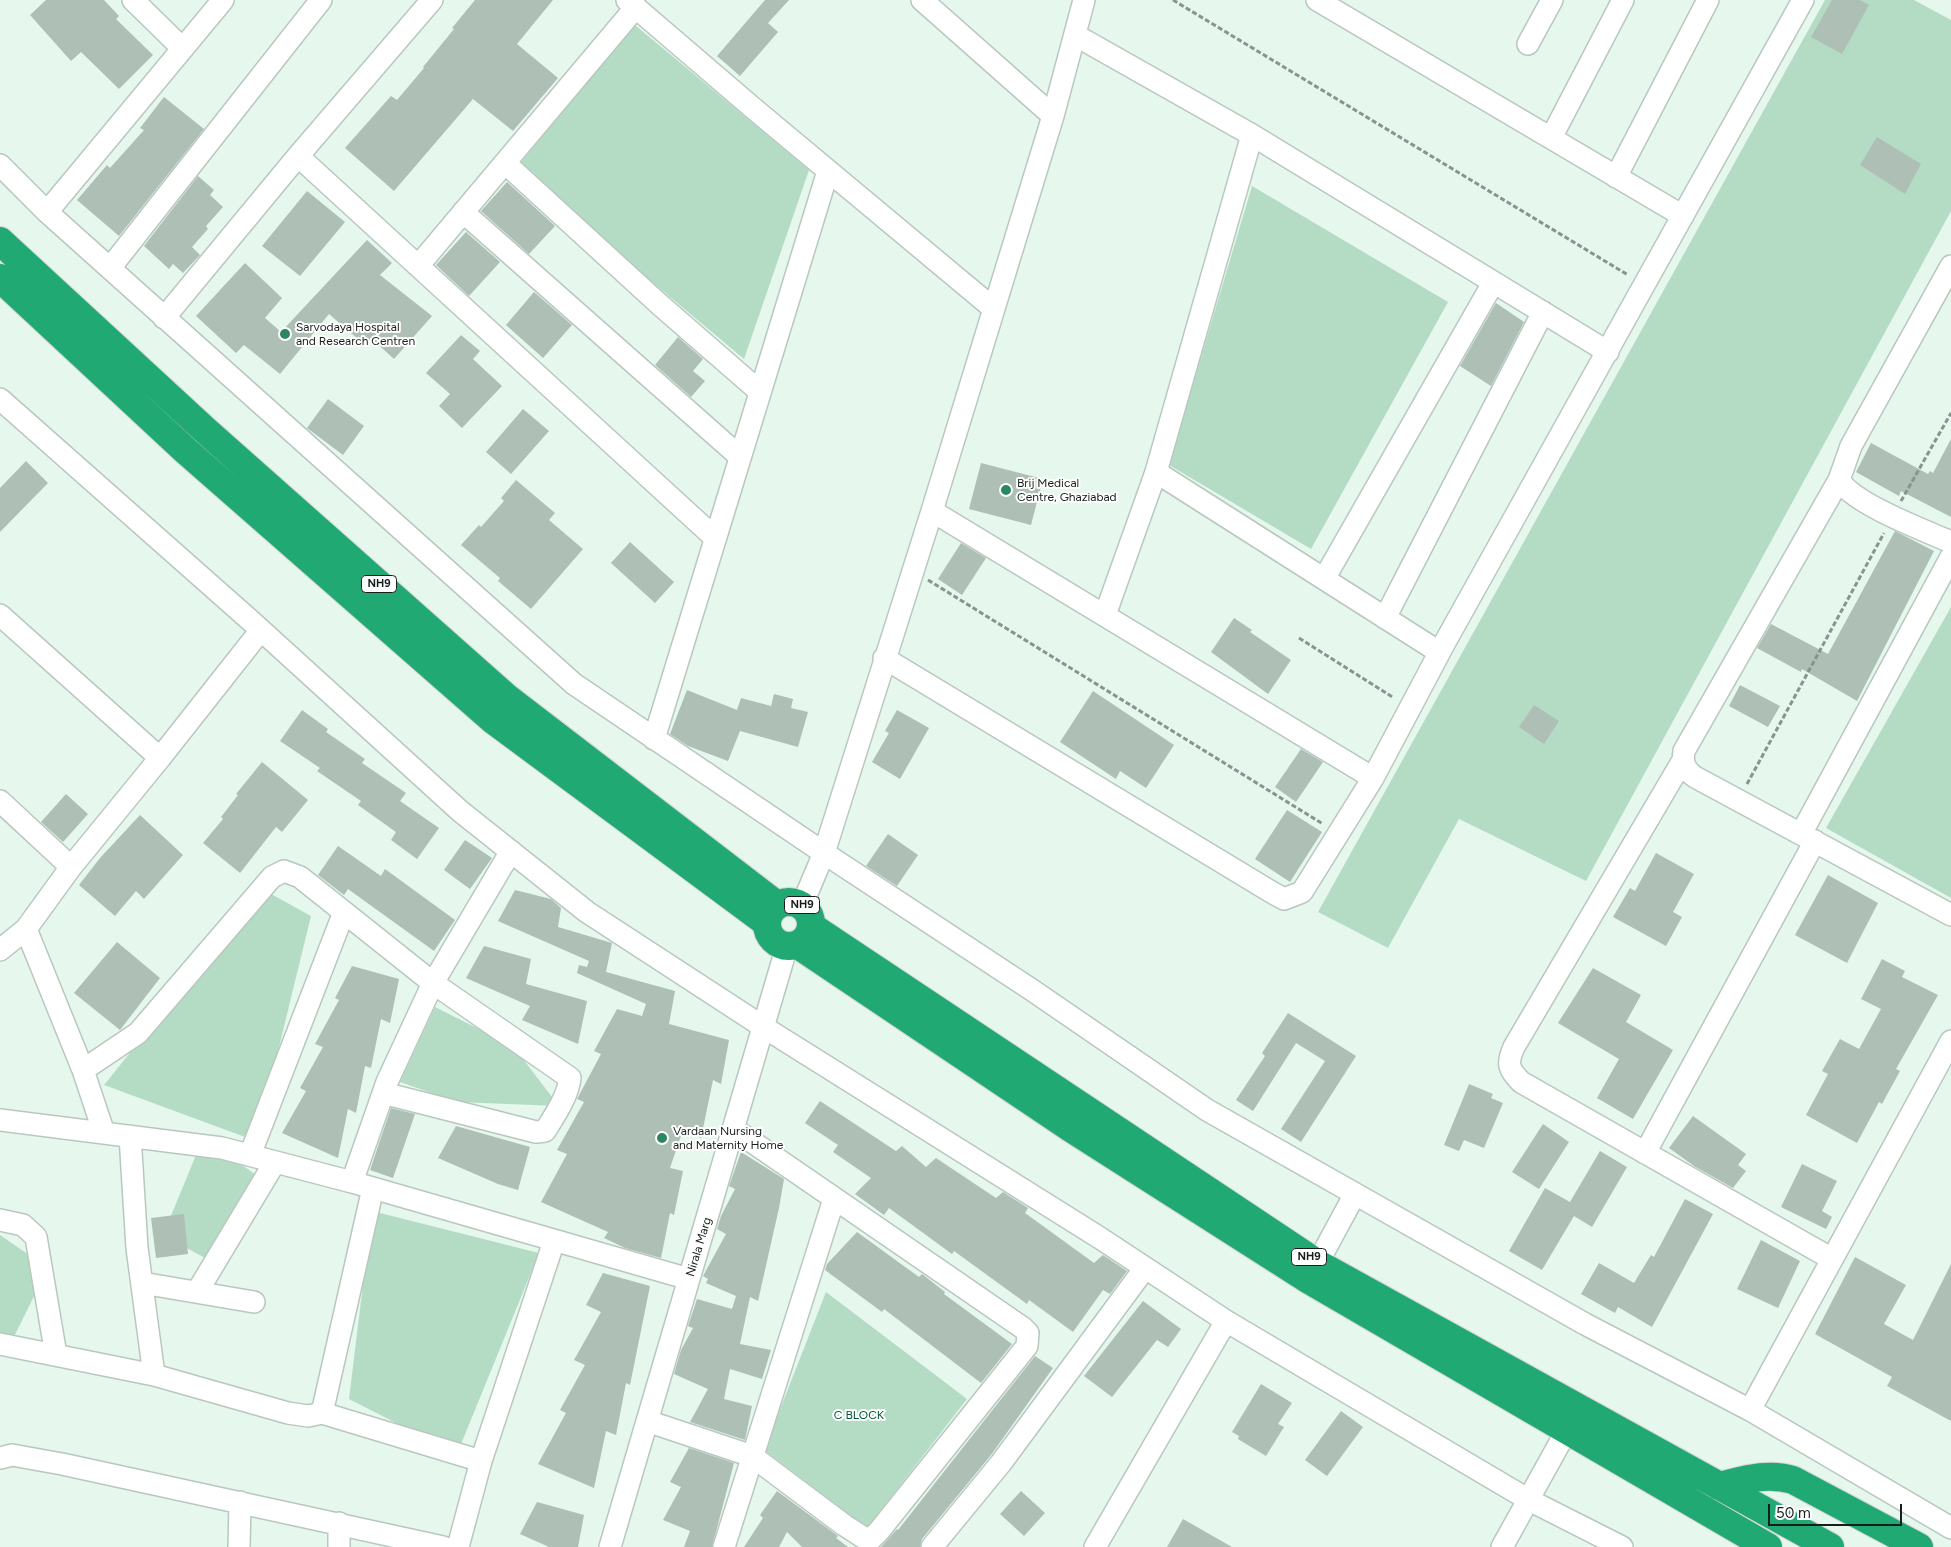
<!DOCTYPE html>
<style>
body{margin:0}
#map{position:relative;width:1951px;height:1547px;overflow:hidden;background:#e6f7ed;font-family:Figtree,sans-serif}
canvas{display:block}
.scale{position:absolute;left:1768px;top:1504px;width:134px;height:22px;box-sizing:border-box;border:2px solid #181e1b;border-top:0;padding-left:6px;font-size:15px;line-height:18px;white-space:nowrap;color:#181e1b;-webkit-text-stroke:4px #fff;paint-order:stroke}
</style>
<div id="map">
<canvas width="1951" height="1547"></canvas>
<div class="scale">50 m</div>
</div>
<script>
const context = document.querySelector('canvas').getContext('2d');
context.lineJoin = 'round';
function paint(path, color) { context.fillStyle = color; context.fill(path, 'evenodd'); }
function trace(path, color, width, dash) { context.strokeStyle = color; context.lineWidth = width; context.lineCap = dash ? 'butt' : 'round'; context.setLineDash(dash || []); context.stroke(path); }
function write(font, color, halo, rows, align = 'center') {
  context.font = font + ' Figtree,sans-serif'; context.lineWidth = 4; context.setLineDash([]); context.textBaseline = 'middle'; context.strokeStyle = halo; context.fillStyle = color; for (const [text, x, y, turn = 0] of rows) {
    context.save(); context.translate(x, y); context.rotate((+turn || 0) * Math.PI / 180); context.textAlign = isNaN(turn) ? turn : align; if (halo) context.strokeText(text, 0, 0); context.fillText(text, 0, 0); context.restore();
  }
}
paint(new Path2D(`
 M 1825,0 L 1914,0 L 1951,20 L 1951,211 L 1586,881 L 1459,819 L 1388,948 L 1318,912 Z
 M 635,25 L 809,170 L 744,359 L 516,168 Z
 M 1252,186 L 1448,302 L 1311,549 L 1169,465 Z
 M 1951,607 L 1951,898 L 1826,828 Z
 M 262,889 L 311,916 L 256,1141 L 104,1085 Z
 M 435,1007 L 513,1046 L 559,1106 L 457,1102 L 400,1082 Z
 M 203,1138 L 259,1177 L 216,1264 L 163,1235 Z
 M 372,1211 L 539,1253 L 457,1454 L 349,1399 Z
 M 0,1235 L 48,1268 L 5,1355 L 0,1352 Z
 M 826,1292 L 967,1399 L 867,1528 L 764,1450 Z`), '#b4dcc5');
paint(new Path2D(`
 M 46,0 L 104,0 L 119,16 L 116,19 L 153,55 L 119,89 L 81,52 L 71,61 L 30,15 Z
 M 475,0 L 553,0 L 517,44 L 558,78 L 513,131 L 473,99 L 394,191 L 345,148 L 391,96 L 397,100 L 424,68 L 423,67 L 454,29 L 452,28 Z
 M 765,0 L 789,0 L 768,23 L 778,32 L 740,76 L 717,56 Z
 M 1832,0 L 1860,0 L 1869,5 L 1842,54 L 1811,37 Z
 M 164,97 L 204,129 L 119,236 L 77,200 L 107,165 L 110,168 L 144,130 L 140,128 Z
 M 1877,137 L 1921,164 L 1905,194 L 1860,165 Z
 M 198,176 L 214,190 L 210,195 L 223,207 L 206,226 L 208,229 L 192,247 L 200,255 L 183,273 L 173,264 L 169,269 L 144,246 Z
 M 507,182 L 555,226 L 529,254 L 481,211 Z
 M 307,191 L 345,222 L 300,276 L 262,246 Z
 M 466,232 L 500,262 L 469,296 L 436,265 Z
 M 367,240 L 392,263 L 380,275 L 432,316 L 394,359 L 371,338 L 365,345 L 329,314 L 280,374 L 244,345 L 236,353 L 196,316 L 245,263 L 282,298 L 265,318 L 281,332 Z
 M 534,292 L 572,325 L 543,358 L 506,325 Z
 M 1496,303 L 1524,322 L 1491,386 L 1460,366 Z
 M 461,335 L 480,351 L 473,359 L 502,386 L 462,428 L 439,406 L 450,394 L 426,373 Z
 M 678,337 L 703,359 L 693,371 L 705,381 L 691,397 L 655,365 Z
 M 328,399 L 364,426 L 343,455 L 307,428 Z
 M 523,409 L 549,431 L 511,474 L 486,452 Z
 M 1951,439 L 1951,517 L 1901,491 L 1899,496 L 1856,472 L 1871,443 L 1928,474 L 1930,471 L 1933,473 Z
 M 26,461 L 48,483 L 0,532 L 0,488 Z
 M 981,463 L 1043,479 L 1031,525 L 969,509 Z
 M 516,480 L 555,513 L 549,520 L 583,549 L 531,609 L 498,581 L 500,578 L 461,545 L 479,525 L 481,527 L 504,501 L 501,498 Z
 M 1895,531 L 1934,551 L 1857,701 L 1802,669 L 1801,672 L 1757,648 L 1771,624 L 1828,654 Z
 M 630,542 L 674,582 L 655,603 L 611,563 Z
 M 961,543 L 986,558 L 962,595 L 938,579 Z
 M 1234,618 L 1252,630 L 1250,632 L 1291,660 L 1268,694 L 1211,652 Z
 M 1740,685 L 1780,706 L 1768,727 L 1729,706 Z
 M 687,690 L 737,710 L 741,698 L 771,706 L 774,694 L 793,699 L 791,708 L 808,712 L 798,747 L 740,731 L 728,761 L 688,746 L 670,734 Z
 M 1093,691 L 1174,745 L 1146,788 L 1120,771 L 1116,779 L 1060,742 Z
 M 1534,705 L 1559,721 L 1544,744 L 1519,727 Z
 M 302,710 L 328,729 L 326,732 L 365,759 L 362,763 L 406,793 L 400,801 L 439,828 L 417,859 L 391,840 L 396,832 L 358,805 L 361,801 L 317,771 L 320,768 L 280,741 Z
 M 897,710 L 929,728 L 900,779 L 872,762 L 889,733 L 885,731 Z
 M 1301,749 L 1323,762 L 1296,802 L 1275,787 Z
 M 262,762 L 308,800 L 282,832 L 276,827 L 240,873 L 203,843 L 223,819 L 221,817 L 238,795 L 236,794 Z
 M 66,794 L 88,814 L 63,842 L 41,822 Z
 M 1287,810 L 1322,832 L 1290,882 L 1255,859 Z
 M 140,815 L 183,855 L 144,899 L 136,891 L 115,916 L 79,885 L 100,858 Z
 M 888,834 L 918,855 L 897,886 L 866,866 Z
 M 465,840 L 492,858 L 470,889 L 444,870 Z
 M 338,846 L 381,876 L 385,869 L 455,920 L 434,951 L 348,889 L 344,895 L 318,875 Z
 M 1656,853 L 1694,874 L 1673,912 L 1682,917 L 1666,946 L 1613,917 L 1630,888 L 1635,891 Z
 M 1828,875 L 1878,903 L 1847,963 L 1795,935 Z
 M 515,890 L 551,899 L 561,908 L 558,927 L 612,943 L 606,972 L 675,991 L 669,1024 L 729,1040 L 721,1084 L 713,1080 L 701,1138 L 683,1130 L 670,1168 L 683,1171 L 674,1215 L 670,1213 L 661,1258 L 625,1248 L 604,1238 L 608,1232 L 541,1202 L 567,1154 L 557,1150 L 584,1102 L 577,1099 L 601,1054 L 594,1051 L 617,1009 L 642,1016 L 646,1004 L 577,973 L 579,965 L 587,967 L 589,961 L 498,921 Z
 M 117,942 L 160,978 L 120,1030 L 74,993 Z
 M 484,946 L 531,959 L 526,984 L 587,1001 L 578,1044 L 522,1020 L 530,1006 L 466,978 Z
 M 1882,959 L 1905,971 L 1902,977 L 1938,995 L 1896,1069 L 1900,1071 L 1882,1104 L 1879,1102 L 1857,1143 L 1806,1115 L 1828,1074 L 1822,1071 L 1840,1039 L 1859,1049 L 1881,1009 L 1861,999 Z
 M 352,966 L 399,979 L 390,1023 L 381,1019 L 371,1068 L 365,1066 L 356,1113 L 348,1109 L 338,1158 L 282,1133 L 306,1091 L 300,1088 L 323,1047 L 315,1044 L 339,1000 L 335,998 Z
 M 1593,968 L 1641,995 L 1626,1022 L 1673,1050 L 1633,1119 L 1597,1098 L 1619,1059 L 1558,1023 Z
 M 1288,1013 L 1356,1056 L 1301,1142 L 1281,1129 L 1325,1061 L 1296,1043 L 1253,1111 L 1236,1100 L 1265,1056 L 1262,1053 Z
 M 1469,1084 L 1493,1094 L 1491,1098 L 1503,1103 L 1484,1148 L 1464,1140 L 1459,1151 L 1444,1145 Z
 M 820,1101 L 896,1151 L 902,1146 L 926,1167 L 936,1158 L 996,1198 L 1003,1192 L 1028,1208 L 1025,1213 L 1094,1263 L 1103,1255 L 1127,1271 L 1110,1294 L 1103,1290 L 1073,1332 L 1029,1300 L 1027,1304 L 954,1251 L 952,1254 L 889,1208 L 884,1215 L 855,1194 L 871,1178 L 833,1152 L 838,1145 L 805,1123 Z
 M 391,1108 L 415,1114 L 393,1178 L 370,1170 Z
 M 1693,1116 L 1746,1154 L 1738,1165 L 1746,1171 L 1733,1188 L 1694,1166 L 1669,1148 Z
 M 1543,1124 L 1569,1142 L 1539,1189 L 1512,1172 Z
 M 456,1126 L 530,1147 L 518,1190 L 498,1184 L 438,1158 Z
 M 1600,1151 L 1627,1167 L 1592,1227 L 1574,1216 L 1542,1270 L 1509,1251 L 1545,1188 L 1570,1202 Z
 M 741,1152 L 784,1179 L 779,1208 L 758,1301 L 750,1297 L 740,1344 L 771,1350 L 762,1379 L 730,1369 L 724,1399 L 752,1406 L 745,1440 L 690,1422 L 708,1389 L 674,1374 L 681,1350 L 693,1328 L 688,1326 L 697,1299 L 732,1309 L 736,1296 L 706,1283 L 708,1279 L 703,1276 L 726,1234 L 717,1229 L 721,1216 L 735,1189 L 729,1186 Z
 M 1802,1164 L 1837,1181 L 1822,1211 L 1832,1217 L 1826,1229 L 1781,1207 Z
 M 1685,1199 L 1713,1214 L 1652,1327 L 1618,1307 L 1615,1313 L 1581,1294 L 1599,1263 L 1634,1283 L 1651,1255 L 1654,1257 Z
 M 184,1214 L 188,1254 L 156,1258 L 151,1218 Z
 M 857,1232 L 919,1277 L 922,1274 L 945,1292 L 944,1294 L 1012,1344 L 981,1383 L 884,1309 L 882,1312 L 825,1270 L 827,1264 Z
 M 1761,1240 L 1800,1261 L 1778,1308 L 1737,1289 Z
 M 1855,1257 L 1906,1285 L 1884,1324 L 1913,1340 L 1951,1264 L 1951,1421 L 1887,1386 L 1892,1377 L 1815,1334 Z
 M 603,1273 L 650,1286 L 630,1385 L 626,1383 L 616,1435 L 606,1431 L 594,1488 L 538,1464 L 566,1413 L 560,1410 L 585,1365 L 574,1360 L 601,1312 L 586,1305 Z
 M 1143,1301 L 1181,1329 L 1168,1347 L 1157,1340 L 1112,1397 L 1084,1376 Z
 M 1035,1356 L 1053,1368 L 991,1455 L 922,1539 L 920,1547 L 881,1547 L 897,1529 L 898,1530 Z
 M 1261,1384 L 1292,1403 L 1278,1424 L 1284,1427 L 1266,1456 L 1238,1439 L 1239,1436 L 1232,1432 Z
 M 1341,1411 L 1363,1427 L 1327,1476 L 1305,1460 Z
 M 689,1448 L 734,1463 L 712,1547 L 684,1547 L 690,1531 L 663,1520 L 681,1487 L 670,1482 Z
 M 777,1491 L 838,1536 L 836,1538 L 848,1547 L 802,1547 L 787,1532 L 779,1547 L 744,1547 L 763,1518 L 760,1515 Z
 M 1021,1491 L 1045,1513 L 1024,1536 L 1000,1514 Z
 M 537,1502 L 584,1515 L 578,1547 L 549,1547 L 520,1534 Z
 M 1183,1519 L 1232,1547 L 1167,1547 Z`), '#aebfb5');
const minor = new Path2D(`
 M 133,0 L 182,48
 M 627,0 L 753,108 L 994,309
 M 922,0 L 1053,116
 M 1317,0 L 1683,216
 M 1075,35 L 1252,135 L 1608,352
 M 1528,44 L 1552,0
 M 1551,138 L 1623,0
 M 298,156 L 714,537
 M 505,163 L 659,304 L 759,391
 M 0,165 L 47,212 L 574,684 L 824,853 L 1032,990 L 1207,1110 L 1585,1324 L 1750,1410 L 1951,1528
 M 1616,177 L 1708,0
 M 47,212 L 223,0
 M 463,212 L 739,456
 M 418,266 L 636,7
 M 1951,266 L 1851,446 L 1839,480 C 1854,504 1923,530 1951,542
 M 110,268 L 321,0
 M 164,318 L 298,156 L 432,0
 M 0,399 L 251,621 L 460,811 L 587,912 L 765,1028 L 1100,1238 L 1226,1321 L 1529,1500 L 1622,1547
 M 1156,472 L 1439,652
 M 1839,480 L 1684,751 C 1682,763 1685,770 1695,777 L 1951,915
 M 932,511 L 1373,778
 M 1324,579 L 1493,283
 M 0,615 L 160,758 L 71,867 L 26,929 L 0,950
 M 1105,615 L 1156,472 L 1252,135
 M 1385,618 L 1543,312
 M 884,658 L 1273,893 L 1284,899 L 1302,892 L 1373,778 L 1444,644 L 1803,0
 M 654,739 L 828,171
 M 160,758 L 261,630
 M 1683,760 L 1514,1047 C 1506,1065 1509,1069 1521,1082 L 1832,1259
 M 0,801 L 71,867
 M 1801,834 L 1951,557
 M 802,905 L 824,853 L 932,511 L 1053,116 L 1084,0
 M 26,929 L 83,1070 L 104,1133
 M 83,1070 L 138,1033 L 272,877 L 284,871 L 300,877 L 433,983 L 570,1078 C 568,1096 555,1115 545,1131 L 536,1132 L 383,1093
 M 0,1120 L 222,1148 L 352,1182 L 689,1279
 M 130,1136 L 137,1248 L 154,1375
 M 1645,1153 L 1815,841
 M 250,1155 L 344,912
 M 352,1182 L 387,1082 L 433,983 L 511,851
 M 0,1220 L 23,1225 L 36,1237 L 56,1355
 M 1310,1277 L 1355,1194
 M 142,1283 L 254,1302
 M 197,1292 L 275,1162
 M 0,1344 L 154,1375 L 288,1413 L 308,1416 L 322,1413 L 373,1188
 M 1750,1410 L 1951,1041
 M 322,1413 L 481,1461
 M 647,1421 L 752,1456 L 844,1525 L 869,1541 L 879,1531 L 1027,1346 L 1028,1333 L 1023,1328 L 735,1130
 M 0,1458 L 12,1455 L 62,1464 L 443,1547
 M 339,1523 L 339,1547
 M 239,1547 L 240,1502
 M 458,1547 L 481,1461 L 554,1241
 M 610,1547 L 787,946
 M 724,1547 L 834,1199
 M 932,1547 L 1001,1463 L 1145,1268
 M 1095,1547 L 1226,1321
 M 1502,1547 L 1567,1430`);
const highway = new Path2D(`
 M 0,241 L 205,430 L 506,697 L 777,905
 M 0,278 L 186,451 L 493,720 L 767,923
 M767 924a22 22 0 1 1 44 0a22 22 0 1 1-44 0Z
 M 812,927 L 1318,1264 L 1830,1547
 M 798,945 L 1069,1127 L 1309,1280 L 1768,1547
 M 1719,1486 C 1744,1480 1768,1472 1793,1480 L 1919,1547`);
trace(minor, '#b8c8be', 24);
trace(highway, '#d5d6d6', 30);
trace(new Path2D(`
 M 1173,0 L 1628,275
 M 1901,501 L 1951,413
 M 928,580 L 1323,824
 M 1299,638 L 1394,698
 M 1747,784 L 1884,533`), '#88948d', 3, [5, 2.5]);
trace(minor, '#fff', 21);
trace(highway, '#21a973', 28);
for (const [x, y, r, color] of [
 [285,334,6,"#2b875e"],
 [1006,490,6,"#2b875e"],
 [662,1138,6,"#2b875e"]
]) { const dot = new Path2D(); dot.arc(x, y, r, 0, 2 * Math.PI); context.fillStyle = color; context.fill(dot); trace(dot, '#fff', 2); }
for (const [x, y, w] of [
 [379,584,35],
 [802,905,35],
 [1309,1257,35]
]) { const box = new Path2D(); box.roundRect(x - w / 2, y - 8.5, w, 17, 4); context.fillStyle = '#fff'; context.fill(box); trace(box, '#181e1b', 1); }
write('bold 11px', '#181e1b', null, [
 ["NH9",379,584],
 ["NH9",802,905],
 ["NH9",1309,1257]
]);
write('12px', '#181e1b', '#fff', [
 ["Sarvodaya Hospital",296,327],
 ["and Research Centren",296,341],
 ["Brij Medical",1017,483],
 ["Centre, Ghaziabad",1017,497],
 ["Vardaan Nursing",673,1131],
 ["and Maternity Home",673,1145]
], 'left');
write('12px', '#181e1b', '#fff', [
 ["Nirala Marg",699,1247,-73]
]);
write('12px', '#005636', '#fff', [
 ["C BLOCK",859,1415]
]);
</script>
